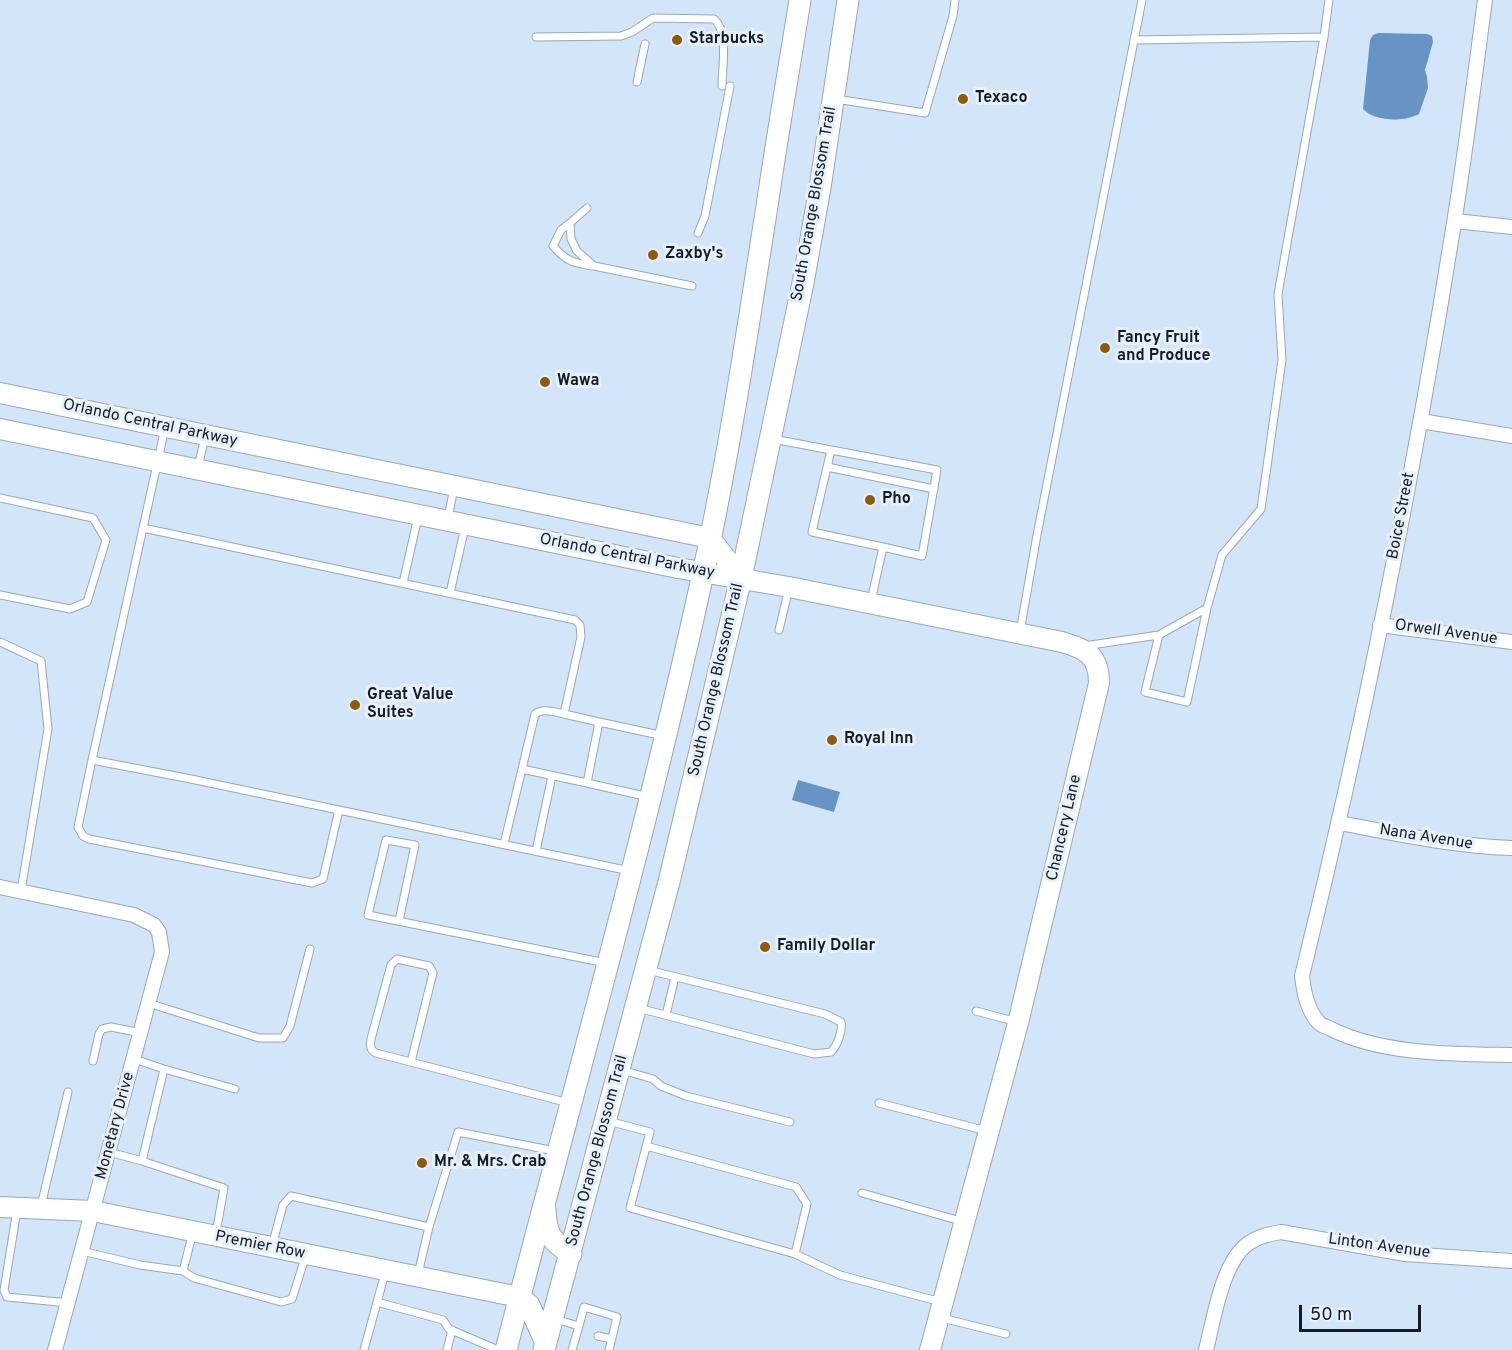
<!DOCTYPE html>
<style>
body{margin:0}
#map{position:relative;width:1512px;height:1350px;overflow:hidden;background:#d3e5f8;font-family:Overpass,sans-serif}
canvas{display:block}
.scale{position:absolute;left:1299px;top:1305px;width:122px;height:27px;box-sizing:border-box;border:3px solid #161c23;border-top:0;padding-left:8px;font-size:18px;line-height:21px;white-space:nowrap;color:#161c23;-webkit-text-stroke:4px #e7f1fd;paint-order:stroke}
</style>
<div id="map">
<canvas width="1512" height="1350"></canvas>
<div class="scale">50 m</div>
</div>
<script>
const context = document.querySelector('canvas').getContext('2d');
context.lineJoin = 'round';
function paint(path, color) { context.fillStyle = color; context.fill(path, 'evenodd'); }
function trace(path, color, width, dash) { context.strokeStyle = color; context.lineWidth = width; context.lineCap = dash ? 'butt' : 'round'; context.setLineDash(dash || []); context.stroke(path); }
function write(font, color, halo, rows, align = 'center') {
  context.font = font + ' Overpass,sans-serif'; context.lineWidth = 6; context.setLineDash([]); context.textBaseline = 'middle'; context.strokeStyle = halo; context.fillStyle = color; for (const [text, x, y, turn = 0] of rows) {
    context.save(); context.translate(x, y); context.rotate((+turn || 0) * Math.PI / 180); context.textAlign = isNaN(turn) ? turn : align; if (halo) context.strokeText(text, 0, 0); context.fillText(text, 0, 0); context.restore();
  }
}
paint(new Path2D(`
 M 1378,33 L 1427,34 L 1432,36 L 1433,42 L 1425,70 L 1427,77 L 1428,88 L 1419,114 C 1405,122 1375,122 1363,109 L 1370,40 L 1373,35 Z
 M 798,780 L 840,792 L 834,812 L 792,800 Z`), '#6794c5');
const lane = new Path2D(`
 M 536,37 L 621,36 L 632,32 L 653,18 L 714,19 C 729,31 722,68 722,86
 M 1134,40 L 1324,37
 M 637,82 L 645,44
 M 836,99 L 925,113 L 953,16 L 955,0
 M 587,208 L 570,223 L 571,239 L 577,251 L 594,266 L 692,286
 M 570,223 L 561,230 L 553,246 C 566,261 573,263 592,266
 M 698,233 L 705,216 L 730,86
 M 773,439 L 937,470 L 922,556 L 883,547
 M 831,450 L 812,532 L 883,547 L 871,601
 M 198,467 L 205,437
 M 827,467 L 934,489
 M 0,498 L 93,518 L 106,540 L 87,602 L 70,609 L 0,595
 M 448,518 L 454,488
 M 143,528 L 165,428
 M 403,583 L 418,517
 M 450,593 L 465,527
 M 779,630 L 789,588
 M 1020,632 L 1037,535 L 1142,0
 M 1159,635 L 1145,692 L 1187,702 L 1207,608 L 1222,555 L 1261,509 L 1282,360 L 1278,294 L 1324,37 L 1329,0
 M 0,642 L 41,661 L 48,729 L 21,891
 M 1084,646 L 1159,635 L 1207,608
 M 564,714 L 599,722
 M 92,760 L 78,827 L 83,836 L 89,839 L 312,883 L 323,879 L 339,810
 M 587,783 L 649,797
 M 504,844 L 522,769
 M 536,851 L 552,776
 M 630,871 L 186,778 L 92,760 L 143,528 L 575,620 L 580,625 L 581,637 L 564,714 C 555,712 543,708 535,714 L 522,769 L 587,783 L 599,722 L 664,736
 M 399,921 L 415,845 L 386,840 L 368,915 L 606,963
 M 148,1003 L 259,1038 L 283,1038 L 290,1026 L 310,949
 M 638,1008 L 814,1054 L 831,1052 C 837,1046 843,1031 841,1022 L 825,1014 L 648,970
 M 976,1011 L 1017,1022
 M 666,1015 L 675,977
 M 93,1061 L 99,1034 L 102,1029 L 111,1027 L 141,1033
 M 411,1062 L 433,973 L 429,966 L 397,959 L 391,965 L 371,1039 C 370,1046 370,1050 376,1053 L 569,1103
 M 164,1069 L 235,1089
 M 622,1070 L 653,1079 L 661,1086 L 686,1096 L 790,1122
 M 879,1103 L 987,1131
 M 608,1121 L 650,1132 L 630,1208 L 795,1254 L 840,1275 L 941,1302
 M 646,1146 L 796,1187 L 807,1204 L 795,1254
 M 109,1152 L 142,1161 L 164,1069 L 134,1059
 M 142,1161 L 224,1188 L 216,1233
 M 862,1193 L 964,1222
 M 41,1206 L 68,1092
 M 17,1210 L 4,1290 L 7,1297 L 69,1303
 M 429,1227 L 458,1132 L 555,1151
 M 193,1232 L 183,1271 L 194,1278 L 281,1302 L 292,1299 L 306,1255
 M 272,1246 L 283,1205 L 291,1196 L 429,1227 L 418,1274
 M 82,1251 L 140,1265 L 183,1271
 M 377,1302 L 443,1320 L 449,1329 L 498,1350
 M 942,1318 L 1006,1334
 M 555,1319 L 579,1326 L 584,1307 L 617,1317 L 609,1350
 M 598,1336 L 612,1339
 M 364,1350 L 385,1273
 M 447,1350 L 452,1330
 M 572,1350 L 579,1326`);
const street = new Path2D(`
 M 1485,0 C 1475,74 1466,149 1454,223 C 1414,475 1363,728 1302,976 C 1304,992 1307,1010 1319,1023 C 1322,1026 1328,1027 1331,1029 C 1383,1055 1455,1054 1512,1055
 M 1455,221 L 1512,227
 M 1421,421 L 1512,436
 M 1380,625 L 1512,642
 M 1340,823 C 1397,834 1453,846 1512,848
 M 0,887 L 134,915 L 154,925 L 159,932 L 162,952 L 55,1350
 M 1206,1350 C 1214,1319 1222,1261 1249,1243 C 1259,1236 1270,1234 1281,1232 L 1405,1254 L 1512,1261`);
const secondary = new Path2D(`
 M 0,393 L 710,538 L 741,578
 M 0,429 L 678,568 L 789,587 L 1062,642 C 1086,649 1099,655 1099,683 L 1018,1023 L 930,1350
 M 0,1207 L 93,1211 L 519,1297`);
const primary = new Path2D(`
 M 545,1210 C 546,1234 551,1241 571,1254
 M 519,1297 L 529,1305 L 546,1343
 M 506,1350 C 573,1090 647,832 704,569 C 730,449 748,327 767,206 C 777,137 789,69 800,0
 M 544,1350 L 669,882 L 741,578 L 803,283 L 820,188 L 848,0`);
trace(lane, '#98a8ba', 9);
trace(street, '#98a8ba', 16);
trace(secondary, '#98a8ba', 22);
trace(primary, '#98a8ba', 23);
trace(lane, '#fff', 7);
trace(street, '#fff', 14);
trace(secondary, '#fff', 20);
trace(primary, '#fff', 21);
for (const [x, y, r, color] of [
 [677,40,6,"#8f5b0b"],
 [963,99,6,"#8f5b0b"],
 [653,255,6,"#8f5b0b"],
 [1105,348,6,"#8f5b0b"],
 [545,382,6,"#8f5b0b"],
 [870,500,6,"#8f5b0b"],
 [355,705,6,"#8f5b0b"],
 [832,740,6,"#8f5b0b"],
 [765,947,6,"#8f5b0b"],
 [422,1163,6,"#8f5b0b"]
]) { const dot = new Path2D(); dot.arc(x, y, r, 0, 2 * Math.PI); context.fillStyle = color; context.fill(dot); trace(dot, '#e7f1fd', 2); }
write('bold 16px', '#161c23', '#e7f1fd', [
 ["Starbucks",689,40],
 ["Texaco",975,99],
 ["Zaxby's",665,255],
 ["Fancy Fruit",1117,339],
 ["and Produce",1117,357],
 ["Wawa",557,382],
 ["Pho",882,500],
 ["Great Value",367,696],
 ["Suites",367,714],
 ["Royal Inn",844,740],
 ["Family Dollar",777,947],
 ["Mr. & Mrs. Crab",434,1163]
], 'left');
write('16px', '#161c23', '#e7f1fd', [
 ["South Orange Blossom Trail",815,204,-80],
 ["Orlando Central Parkway",150,424,12],
 ["Boice Street",1402,516,-79],
 ["Orlando Central Parkway",627,557,11],
 ["Orwell Avenue",1446,633,8],
 ["South Orange Blossom Trail",717,680,-77],
 ["Chancery Lane",1065,828,-77],
 ["Nana Avenue",1426,838,9],
 ["Monetary Drive",116,1126,-75],
 ["South Orange Blossom Trail",598,1151,-75],
 ["Premier Row",260,1246,11],
 ["Linton Avenue",1379,1247,8]
]);
</script>
